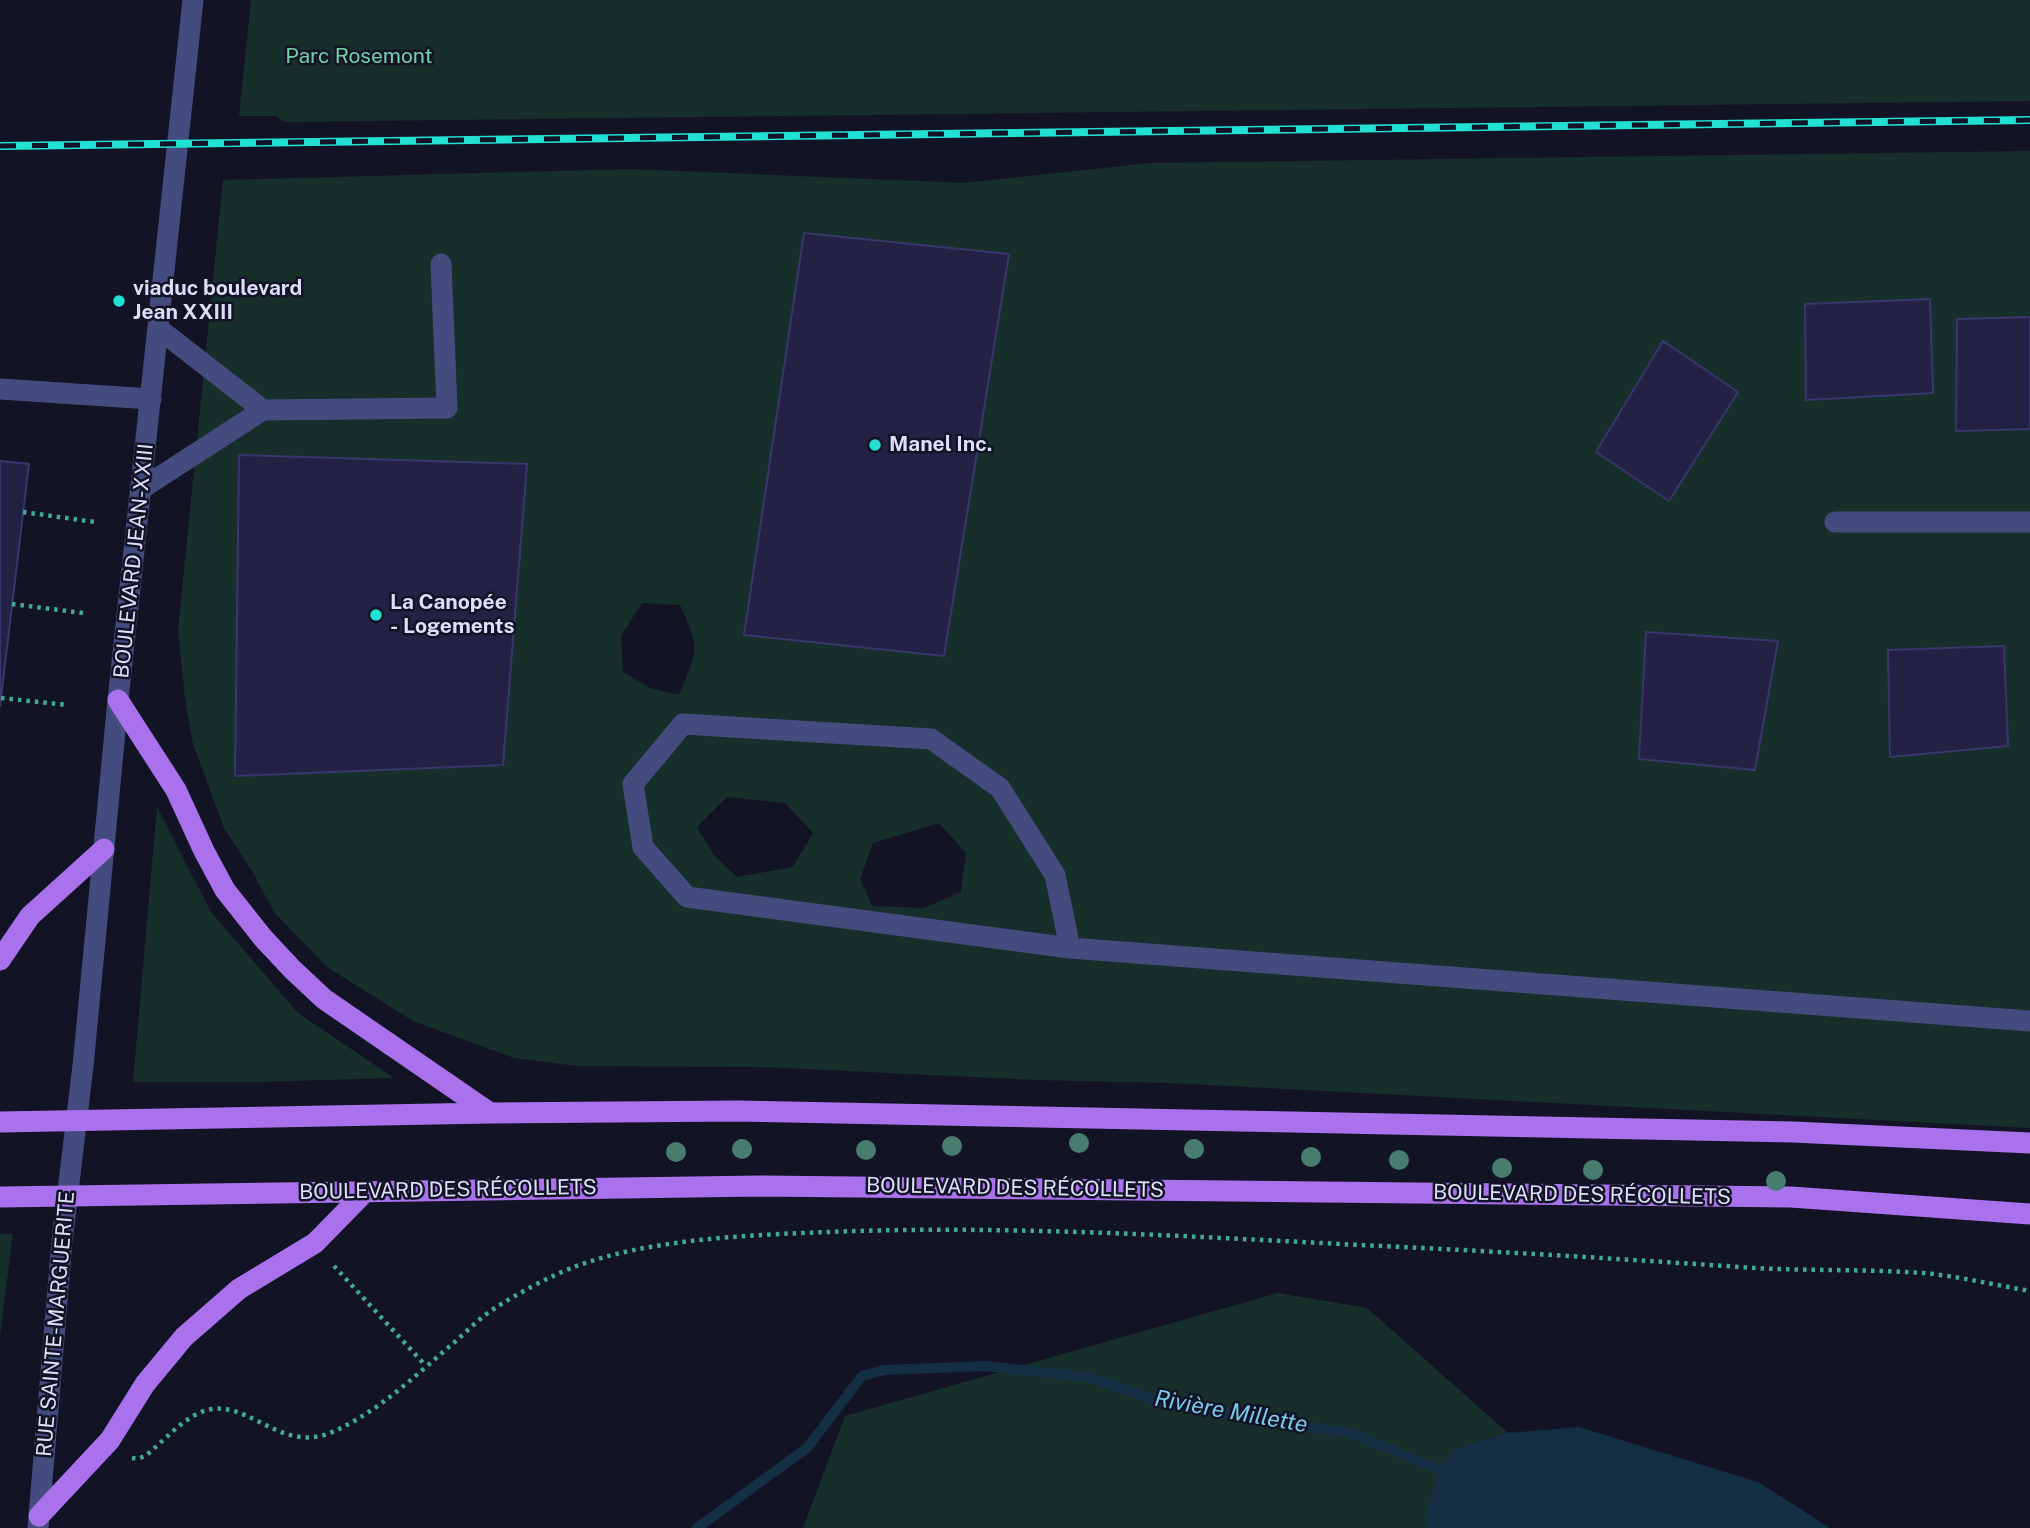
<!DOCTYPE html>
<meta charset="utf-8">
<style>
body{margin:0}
canvas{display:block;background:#131326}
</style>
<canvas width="2030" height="1528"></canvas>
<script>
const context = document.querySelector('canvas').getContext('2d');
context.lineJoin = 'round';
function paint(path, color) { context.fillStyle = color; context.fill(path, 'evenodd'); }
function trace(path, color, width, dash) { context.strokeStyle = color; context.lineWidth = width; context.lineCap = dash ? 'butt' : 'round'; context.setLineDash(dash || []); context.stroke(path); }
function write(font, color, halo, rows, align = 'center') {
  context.font = font + ' "Public Sans",sans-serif'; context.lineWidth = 5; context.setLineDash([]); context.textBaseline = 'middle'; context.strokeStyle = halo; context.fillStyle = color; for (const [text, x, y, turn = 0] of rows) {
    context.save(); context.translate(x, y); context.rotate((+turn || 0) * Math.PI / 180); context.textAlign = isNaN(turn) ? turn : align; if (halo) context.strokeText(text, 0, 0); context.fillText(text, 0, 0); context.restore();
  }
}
paint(new Path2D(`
 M 251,0 L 2030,0 L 2030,101 L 284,122 L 276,116 L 239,116 Z
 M 2030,151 L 2030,1128 L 1172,1083 L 1036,1080 L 763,1067 L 577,1066 L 514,1058 L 413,1021 L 327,967 L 274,912 L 252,871 L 224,828 L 193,744 L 185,698 L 178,631 L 223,180 L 630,169 L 964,183 L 1150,163 ZM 642,603 L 680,605 C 701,651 698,649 679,695 L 650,688 L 623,672 L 621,636 ZM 727,797 L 785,803 L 813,833 L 793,867 L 737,877 L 714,855 L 697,827 ZM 939,823 L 966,853 L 961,892 L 924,908 L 872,906 L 860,879 L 873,843 Z
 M 157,807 L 211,912 L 298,1013 L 394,1078 L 256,1082 L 133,1082 Z
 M 0,1234 L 13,1234 L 0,1336 Z
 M 1278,1293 L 1367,1308 L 1508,1433 L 1454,1449 L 1424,1521 L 1428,1528 L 803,1528 L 845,1416 Z`), '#172f2a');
paint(new Path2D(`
 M 1579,1427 L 1758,1482 L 1830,1528 L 1428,1528 L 1424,1521 L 1440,1469 L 1454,1449 L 1508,1433 Z`), '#142e43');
trace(new Path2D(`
 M 697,1528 L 807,1448 L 862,1376 L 884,1370 L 987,1366 L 1093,1378 L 1163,1403 L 1353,1434 L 1450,1474`), '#142e43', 10);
const building = new Path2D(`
 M 804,233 L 1009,254 L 944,656 L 744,635 Z
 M 1930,299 L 1933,393 L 1806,400 L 1805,304 Z
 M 2030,317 L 2030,429 L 1956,431 L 1957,319 Z
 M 1663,341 L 1738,392 L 1669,501 L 1596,452 Z
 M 239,455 L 527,464 L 503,765 L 235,776 Z
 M 0,461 L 29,464 L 0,706 Z
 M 1646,632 L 1778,641 L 1755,770 L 1639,759 Z
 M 2004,646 L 2008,746 L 1890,757 L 1888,650 Z`);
paint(building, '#232244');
trace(building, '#38376d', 2);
trace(new Path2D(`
 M 23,512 L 95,522
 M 12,604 L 83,613
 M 1,698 L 68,705
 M 334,1266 L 426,1366
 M 132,1458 L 138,1459 L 145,1456 C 163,1442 178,1423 199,1413 C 244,1392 277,1454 330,1433 C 378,1413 418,1373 457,1340 C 469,1329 481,1317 495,1308 C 515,1295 552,1275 574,1267 C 647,1239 749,1235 827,1232 C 1005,1225 1183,1236 1360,1245 C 1492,1251 1623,1259 1755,1268 C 1811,1271 1867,1269 1923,1273 C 1958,1276 1995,1285 2030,1291`), '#40ab92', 4.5, [3.5, 5]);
trace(new Path2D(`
 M 159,329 L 263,410
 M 0,389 L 151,399
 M 141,489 L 263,410 L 447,408 L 441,264
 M 1835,522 L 2030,522
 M 1070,948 L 1055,875 L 1000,788 L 931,739 L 683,724 L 633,784 L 643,847 L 687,897 L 1070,948 L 2030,1021
 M 38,1528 L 62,1241 L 83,1066 L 118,700 L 193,0`), '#444c7f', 21);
trace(new Path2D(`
 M 118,700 L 176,790 L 204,851 L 225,890 L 263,938 L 292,969 L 324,999 L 490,1113
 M 0,960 L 30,916 L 104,849
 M 0,1122 L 490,1113 L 738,1111 L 1793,1132 L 2030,1143
 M 0,1197 L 761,1186 L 1791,1197 L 2030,1214
 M 39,1516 L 110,1440 L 145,1384 L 184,1337 L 239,1289 L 315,1243 L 366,1191`), '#a972ec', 21);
const rail = new Path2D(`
 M 0,146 L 2030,120`);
trace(rail, '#22e1d3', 8);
trace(rail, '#131326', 5, [16]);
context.fillStyle = '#477c6e';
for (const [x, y] of [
 [1079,1143],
 [952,1146],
 [742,1149],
 [1194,1149],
 [866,1150],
 [676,1152],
 [1311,1157],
 [1399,1160],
 [1502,1168],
 [1593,1170],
 [1776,1181]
]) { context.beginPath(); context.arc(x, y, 10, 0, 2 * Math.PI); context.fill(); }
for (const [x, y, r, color] of [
 [119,301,7,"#22e1d3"],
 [875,445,7,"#22e1d3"],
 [376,615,7,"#22e1d3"]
]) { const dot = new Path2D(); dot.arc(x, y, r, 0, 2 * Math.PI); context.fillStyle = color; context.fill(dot); trace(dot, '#131326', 2.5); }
write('21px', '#71d2a9', '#131326', [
 ["Parc Rosemont",359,57]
]);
write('bold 21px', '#dddefa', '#131326', [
 ["viaduc boulevard",133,289],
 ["Jean XXIII",133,313],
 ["Manel Inc.",889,445],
 ["La Canopée",390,603],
 ["- Logements",390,627]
], 'left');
write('21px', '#dddefa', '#131326', [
 ["BOULEVARD JEAN-XXIII",134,561,-84],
 ["BOULEVARD DES RÉCOLLETS",1015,1188,1],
 ["BOULEVARD DES RÉCOLLETS",448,1190,-1],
 ["BOULEVARD DES RÉCOLLETS",1582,1195,1],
 ["RUE SAINTE-MARGUERITE",56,1324,-85]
]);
write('italic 23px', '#78cbed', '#131326', [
 ["Rivière Millette",1231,1412,10]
]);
</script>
